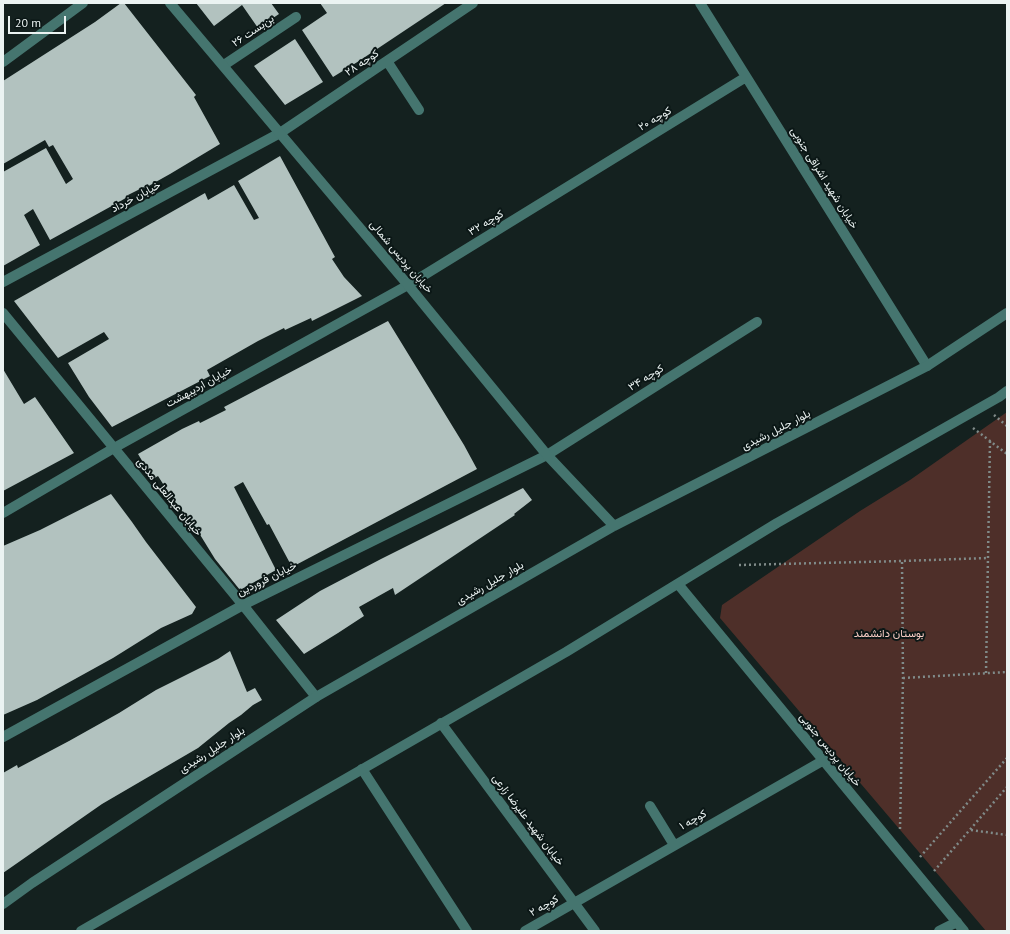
<!DOCTYPE html>
<meta charset="utf-8">
<style>
body{margin:0}
#map{position:relative;width:1010px;height:934px;overflow:hidden;background:#14211f;font-family:"PT Sans",sans-serif}
canvas{display:block}
.frame{position:absolute;inset:0;border:4px solid #ebf3f2;pointer-events:none}
.scale{position:absolute;left:8px;top:16px;width:58px;height:18px;box-sizing:border-box;border:2px solid #ebf3f2;border-top:0;padding-left:5px;font-size:12px;line-height:14px;white-space:nowrap;color:#ebf3f2;-webkit-text-stroke:3px #0b1716;paint-order:stroke}
</style>
<div id="map">
<canvas width="1010" height="934"></canvas>
<div class="frame"></div>
<div class="scale">20 m</div>
</div>
<script>
const context = document.querySelector('canvas').getContext('2d');
context.lineJoin = 'round';
function paint(path, color) { context.fillStyle = color; context.fill(path, 'evenodd'); }
function trace(path, color, width, dash) { context.strokeStyle = color; context.lineWidth = width; context.lineCap = dash ? 'butt' : 'round'; context.setLineDash(dash || []); context.stroke(path); }
function write(font, color, halo, rows, align = 'center') {
  context.font = font + ' "PT Sans",Vazirmatn,sans-serif'; context.lineWidth = 4; context.setLineDash([]); context.textBaseline = 'middle'; context.strokeStyle = halo; context.fillStyle = color; for (const [text, x, y, turn = 0] of rows) {
    context.save(); context.translate(x, y); context.rotate((+turn || 0) * Math.PI / 180); context.textAlign = isNaN(turn) ? turn : align; if (halo) context.strokeText(text, 0, 0); context.fillText(text, 0, 0); context.restore();
  }
}
paint(new Path2D(`
 M 1007,412 L 1007,931 L 986,931 L 720,618 L 722,605 L 860,511 L 910,480 Z`), '#4e2f29');
paint(new Path2D(`
 M 121,3 L 124,3 L 196,95 L 194,97 L 220,144 L 170,174 L 145,188 L 144,187 L 128,195 L 129,196 L 119,202 L 50,240 L 33,209 L 24,215 L 40,245 L 3,266 L 3,172 L 46,148 L 66,184 L 73,179 L 53,145 L 49,147 L 45,140 L 3,164 L 3,81 L 95,22 Z
 M 196,3 L 271,3 L 279,14 L 258,28 L 242,5 L 214,26 Z
 M 320,3 L 446,3 L 359,61 L 333,77 L 302,30 L 327,13 Z
 M 295,39 L 323,82 L 285,105 L 254,66 Z
 M 280,156 L 335,257 L 332,259 L 344,277 L 362,296 L 312,321 L 311,318 L 285,330 L 284,328 L 258,341 L 207,370 L 210,376 L 112,427 L 89,397 L 68,363 L 109,339 L 104,332 L 58,358 L 14,301 L 205,193 L 208,200 L 234,185 L 254,220 L 259,218 L 238,181 Z
 M 388,321 L 464,445 L 477,469 L 292,567 L 269,524 L 267,525 L 243,482 L 234,487 L 276,570 L 240,590 L 215,559 L 199,533 L 172,498 L 158,476 L 153,479 L 138,454 L 182,429 L 199,421 L 200,423 L 226,410 L 224,407 Z
 M 3,369 L 24,404 L 35,397 L 74,453 L 3,491 Z
 M 523,488 L 532,500 L 514,514 L 515,515 L 395,595 L 393,588 L 359,607 L 364,616 L 338,633 L 304,654 L 276,620 L 320,591 L 381,559 Z
 M 111,494 L 132,522 L 146,542 L 196,607 L 192,614 L 161,628 L 113,658 L 37,700 L 3,715 L 3,546 L 40,530 Z
 M 230,651 L 247,692 L 255,688 L 262,700 L 253,705 L 241,715 L 229,723 L 198,748 L 102,804 L 3,873 L 3,773 L 17,765 L 18,768 L 69,741 L 119,713 L 156,690 L 218,659 Z`), '#b2c2bf');
trace(new Path2D(`
 M 994,415 L 1007,426
 M 973,428 L 1007,454
 M 739,565 L 902,561 L 988,558
 M 986,673 L 990,441
 M 903,678 L 1007,672
 M 900,829 L 903,678 L 902,561
 M 971,830 L 1007,835
 M 920,857 L 1007,758
 M 934,871 L 1007,787`), '#808b89', 2.5, [2, 3]);
trace(new Path2D(`
 M 700,3 L 927,366
 M 387,61 L 419,110
 M 3,62 L 83,3
 M 224,65 L 296,17
 M 3,282 L 280,133 L 473,3
 M 3,313 L 243,605 L 316,697
 M 3,513 L 114,448 L 408,285 L 746,77
 M 441,723 L 595,931
 M 3,737 L 243,605 L 547,455 L 757,322
 M 362,769 L 467,931
 M 650,806 L 674,845
 M 525,931 L 824,760
 M 939,931 L 957,922`), '#45756f', 10);
trace(new Path2D(`
 M 170,3 L 408,285 L 547,455 L 614,526
 M 678,584 L 964,931
 M 3,904 L 32,883 L 316,697 L 614,526 L 927,366 L 1007,313
 M 81,931 L 566,652 L 777,523 L 999,397 L 1007,391`), '#45756f', 10);
write('11px', '#ebf3f2', '#0b1716', [
 ["بن‌بست ۲۶",253,31,-34],
 ["کوچه ۲۸",362,63,-34],
 ["کوچه ۲۰",655,119,-31],
 ["خیابان شهید اشراقی جنوبی",824,178,58],
 ["خیابان خرداد",136,197,-28],
 ["کوچه ۳۲",486,223,-31],
 ["خیابان پردیس شمالی",401,257,50],
 ["کوچه ۳۴",646,378,-32],
 ["خیابان اردیبهشت",199,387,-29],
 ["بلوار جلیل رشیدی",776,430,-27],
 ["خیابان عبدالعلی مددی",169,497,51],
 ["خیابان فروردین",267,579,-26],
 ["بلوار جلیل رشیدی",490,583,-30],
 ["بلوار جلیل رشیدی",212,750,-33],
 ["خیابان پردیس جنوبی",830,750,51],
 ["خیابان شهید علیرضا زارعی",528,820,53],
 ["کوچه ۱",693,820,-30],
 ["کوچه ۲",544,906,-30]
]);
write('11px', '#fccfc7', '#0b1716', [
 ["بوستان دانشمند",889,634]
]);
</script>
